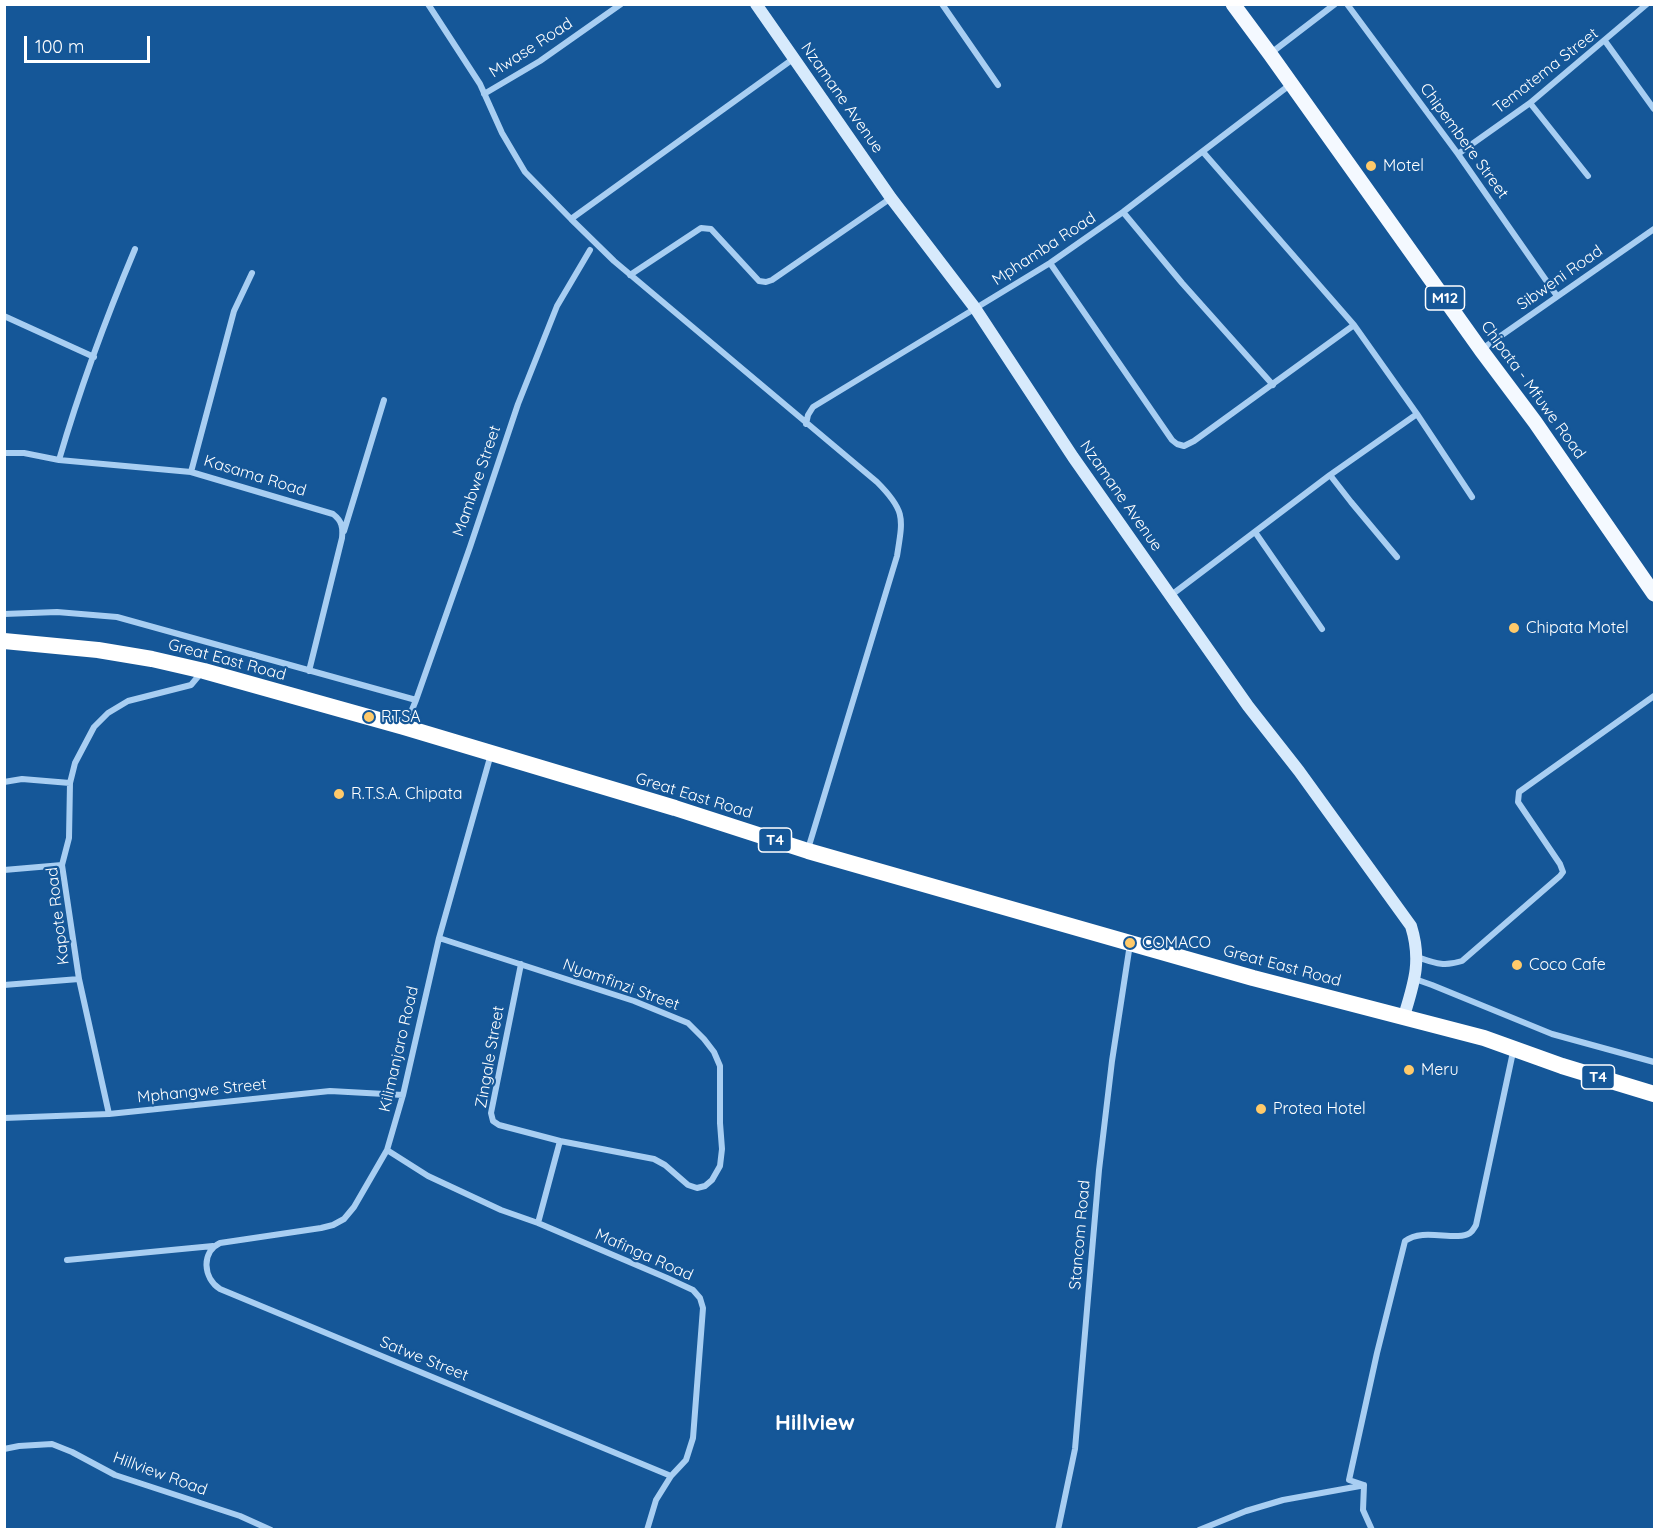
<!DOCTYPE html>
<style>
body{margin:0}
#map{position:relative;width:1659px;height:1534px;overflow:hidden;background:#155798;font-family:Quicksand,sans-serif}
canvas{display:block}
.frame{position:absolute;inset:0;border:6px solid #fff;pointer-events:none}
.scale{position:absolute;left:24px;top:36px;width:126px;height:27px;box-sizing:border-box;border:3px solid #fff;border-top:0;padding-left:8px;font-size:18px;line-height:21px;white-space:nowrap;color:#fff;-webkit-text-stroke:4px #155798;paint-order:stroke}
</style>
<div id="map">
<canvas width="1659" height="1534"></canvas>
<div class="frame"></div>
<div class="scale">100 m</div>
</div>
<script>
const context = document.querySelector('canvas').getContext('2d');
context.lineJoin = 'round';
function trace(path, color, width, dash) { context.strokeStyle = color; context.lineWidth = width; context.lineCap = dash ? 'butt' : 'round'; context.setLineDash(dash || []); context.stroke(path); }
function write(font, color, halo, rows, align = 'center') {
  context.font = font + ' Quicksand,sans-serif'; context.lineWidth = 4.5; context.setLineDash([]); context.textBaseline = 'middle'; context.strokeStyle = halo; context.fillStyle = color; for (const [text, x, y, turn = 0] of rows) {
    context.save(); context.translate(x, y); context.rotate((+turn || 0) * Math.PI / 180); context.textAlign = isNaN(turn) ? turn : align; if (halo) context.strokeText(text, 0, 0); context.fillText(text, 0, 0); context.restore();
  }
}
trace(new Path2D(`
 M 428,4 L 480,84 L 502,133 L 525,172 L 571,219 L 614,261 L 877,482 C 906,511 903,518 897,556 L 808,849
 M 942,4 L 998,85
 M 1347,4 L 1458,154 L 1557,296
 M 1605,41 L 1654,109
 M 1271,53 L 1335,4
 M 484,94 L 540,61 L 621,4
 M 1530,103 L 1588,176
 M 1203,152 L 1354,325 L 1417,414 L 1472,497
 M 1458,154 L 1530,103 L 1647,4
 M 1123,212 L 1182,283 L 1273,385
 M 571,219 L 793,59
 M 1050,263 L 1172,440 L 1177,444 L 1184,446 L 1194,441 L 1354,325
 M 630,275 L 701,228 L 711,229 L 759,281 L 766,282 L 772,280 L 891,198
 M 4,316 L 94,357
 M 1482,349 L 1654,229
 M 806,424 L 808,415 L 813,407 L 1050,263 L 1123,212 L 1291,84
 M 4,453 L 24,453 L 59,460 L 191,472 L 333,514 C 342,521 343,527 342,538 L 309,671
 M 59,460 C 80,388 106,318 135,249
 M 191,472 L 234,311 L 252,273
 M 1330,475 L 1351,502 L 1397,557
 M 344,531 L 384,400
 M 1255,532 L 1322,629
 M 1170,596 L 1330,475 L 1417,414
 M 4,614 L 57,612 L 117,617 L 416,700
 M 405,727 L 416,700 L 470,547 L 518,404 L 557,306 L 590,250
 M 491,754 L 439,938 L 403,1095 L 387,1150 L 354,1207 L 344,1219 L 333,1225 L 321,1228 L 220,1243 C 201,1252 203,1278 220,1289 L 671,1476
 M 4,782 L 22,779 L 70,783
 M 4,870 L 62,865
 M 439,938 L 634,1001 L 688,1023 L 704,1039 L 714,1052 L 720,1066 L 720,1123 L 722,1149 L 720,1166 L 712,1180 L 705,1186 L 697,1188 L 688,1185 L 665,1165 L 654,1159 L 560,1141 L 499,1125 L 493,1121 L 491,1113 L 521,964
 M 1417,957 C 1435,963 1443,967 1462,961 L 1560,876 L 1563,872 L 1560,864 L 1518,802 L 1519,792 L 1654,696
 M 79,979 L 109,1114
 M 1415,979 L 1432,985 L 1552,1034 L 1654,1062
 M 4,985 L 79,979 L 62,865 L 69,838 L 70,783 L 75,763 L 94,727 L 108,713 L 128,701 L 191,685 L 201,673
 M 4,1118 L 109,1114 L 330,1091 L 403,1095
 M 387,1150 L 428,1176 L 501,1210 L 538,1223 L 667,1278 L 693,1290 L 700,1298 L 703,1308 L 693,1438 L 686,1460 L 671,1476 L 656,1500 L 647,1530
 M 538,1223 L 560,1141
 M 67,1260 L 213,1246
 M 4,1449 L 19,1446 L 52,1444 L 72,1452 L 115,1475 L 240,1516 L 271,1530
 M 1364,1485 L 1349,1480 L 1377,1353 L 1405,1241 C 1423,1227 1456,1242 1470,1233 C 1473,1231 1474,1228 1476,1225 L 1513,1052
 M 1364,1485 L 1363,1510 L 1372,1530
 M 1058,1530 L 1075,1449 L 1099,1170 L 1112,1061 L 1130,944
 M 1199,1530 L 1246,1511 L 1283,1500 L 1360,1486`), '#a8cef2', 6);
trace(new Path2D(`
 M 756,4 L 891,198 L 975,308 L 1073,457 L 1248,706 L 1299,771 L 1411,926 C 1422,961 1414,983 1404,1016`), '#d7eafc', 12);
trace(new Path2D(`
 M 1233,4 L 1270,54 L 1481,350 L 1535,422 L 1654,594`), '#f4f9ff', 15);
trace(new Path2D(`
 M 4,641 L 98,650 L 152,659 L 204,671 L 404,727 L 675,808 L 808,851 L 1130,943 L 1253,978 L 1484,1038 L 1562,1066 L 1654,1094`), '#fff', 16);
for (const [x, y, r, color] of [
 [1371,166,6,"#ffca6a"],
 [1514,628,6,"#ffca6a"],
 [369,717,6,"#ffca6a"],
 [339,794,6,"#ffca6a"],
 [1130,943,6,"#ffca6a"],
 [1517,965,6,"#ffca6a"],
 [1409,1070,6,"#ffca6a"],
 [1261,1109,6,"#ffca6a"]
]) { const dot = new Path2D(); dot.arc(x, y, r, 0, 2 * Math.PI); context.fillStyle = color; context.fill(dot); trace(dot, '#155798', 2); }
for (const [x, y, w] of [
 [1445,298,39],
 [775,840,33],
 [1598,1077,33]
]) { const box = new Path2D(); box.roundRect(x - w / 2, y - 12, w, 24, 4.5); context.fillStyle = '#155798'; context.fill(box); trace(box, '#fff', 1.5); }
write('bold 15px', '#fff', null, [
 ["M12",1445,298],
 ["T4",775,840],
 ["T4",1598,1077]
]);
write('16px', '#fff', '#155798', [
 ["Mwase Road",531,48,-33],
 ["Tematema Street",1546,71,-38],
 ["Nzamane Avenue",842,98,55],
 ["Chipembere Street",1464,141,54],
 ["Mphamba Road",1044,249,-33],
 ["Sibweni Road",1560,278,-35],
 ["Chipata - Mfuwe Road",1533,390,54],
 ["Kasama Road",255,476,17],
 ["Mambwe Street",477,481,-71],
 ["Nzamane Avenue",1121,496,55],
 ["Great East Road",227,660,15],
 ["Great East Road",694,796,17],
 ["Kapote Road",58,916,-97],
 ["Great East Road",1282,966,15],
 ["Nyamfinzi Street",621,985,20],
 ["Kilimanjaro Road",399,1049,-77],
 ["Zingale Street",490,1057,-80],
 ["Mphangwe Street",202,1091,-6],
 ["Stancom Road",1080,1235,-85],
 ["Mafinga Road",644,1255,24],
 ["Satwe Street",424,1359,22],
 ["Hillview Road",160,1474,20]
]);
write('16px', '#fff', '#155798', [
 ["Motel",1383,166],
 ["Chipata Motel",1526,628],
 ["RTSA",381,717],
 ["R.T.S.A. Chipata",351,794],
 ["COMACO",1142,943],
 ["Coco Cafe",1529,965],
 ["Meru",1421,1070],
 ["Protea Hotel",1273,1109]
], 'left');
write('bold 22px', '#fff', '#155798', [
 ["Hillview",815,1423]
]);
</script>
